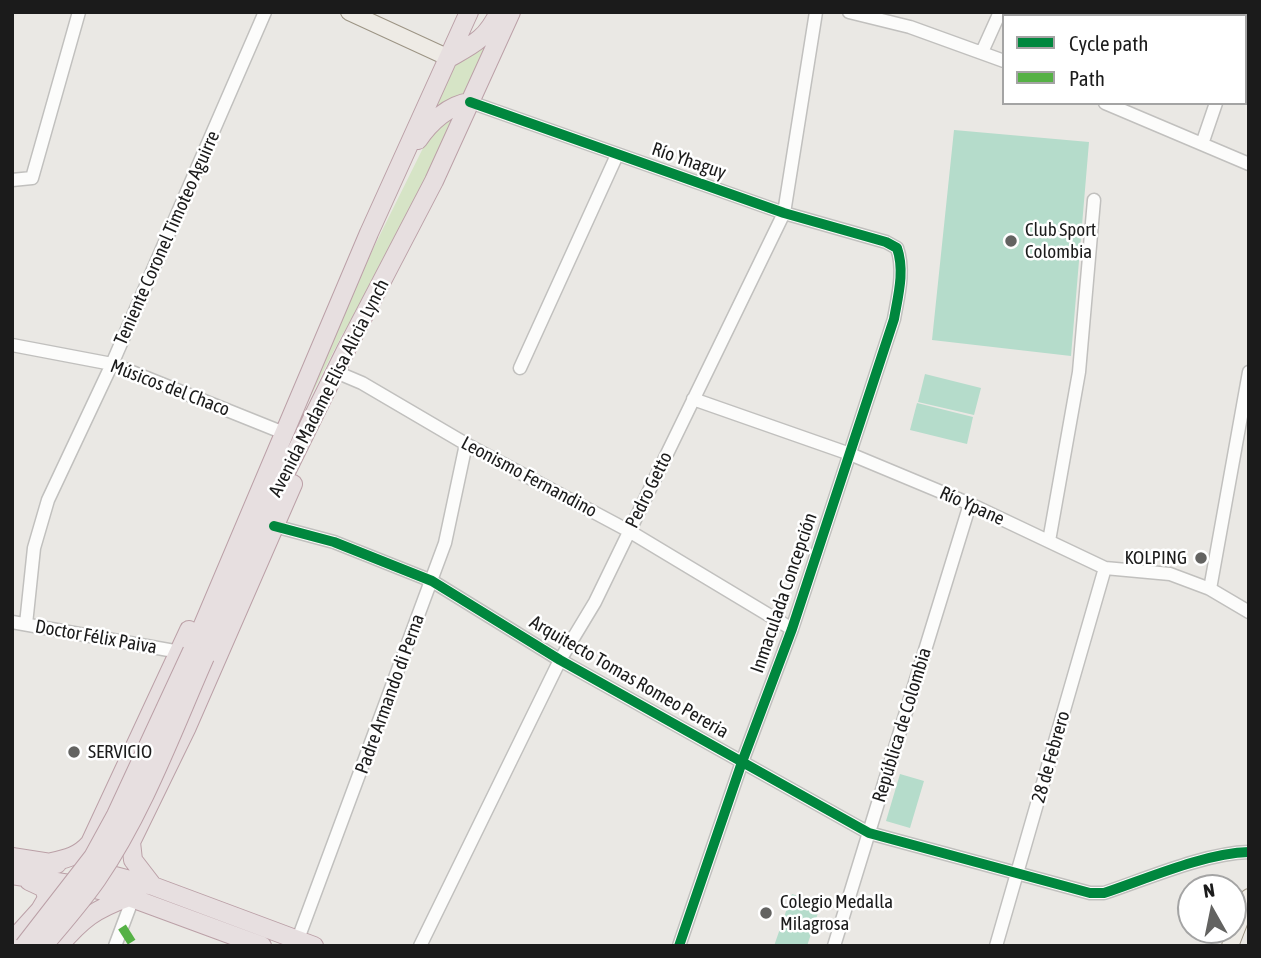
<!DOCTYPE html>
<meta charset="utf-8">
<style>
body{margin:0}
#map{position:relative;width:1261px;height:958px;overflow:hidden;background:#eae8e4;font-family:"Asap Condensed",sans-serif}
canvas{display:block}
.frame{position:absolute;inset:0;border:14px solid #1b1b1b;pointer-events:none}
.legend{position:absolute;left:1002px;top:14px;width:245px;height:91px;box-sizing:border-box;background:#fff;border:2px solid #a4a4a4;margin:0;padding:9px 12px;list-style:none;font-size:21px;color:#1b1b1b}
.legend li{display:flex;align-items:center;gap:14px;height:35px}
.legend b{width:35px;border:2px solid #a4a4a4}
.north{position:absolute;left:1177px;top:874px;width:70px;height:70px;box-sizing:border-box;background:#fff;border:2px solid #a4a4a4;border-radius:50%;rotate:351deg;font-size:19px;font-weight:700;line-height:28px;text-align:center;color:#1b1b1b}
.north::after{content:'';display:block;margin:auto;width:24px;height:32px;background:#636361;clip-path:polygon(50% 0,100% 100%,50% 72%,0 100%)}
</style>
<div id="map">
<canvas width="1261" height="958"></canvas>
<div class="frame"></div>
<ul class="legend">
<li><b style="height:9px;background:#00873e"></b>Cycle path</li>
<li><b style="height:9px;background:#55b145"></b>Path</li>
</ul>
<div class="north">N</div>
</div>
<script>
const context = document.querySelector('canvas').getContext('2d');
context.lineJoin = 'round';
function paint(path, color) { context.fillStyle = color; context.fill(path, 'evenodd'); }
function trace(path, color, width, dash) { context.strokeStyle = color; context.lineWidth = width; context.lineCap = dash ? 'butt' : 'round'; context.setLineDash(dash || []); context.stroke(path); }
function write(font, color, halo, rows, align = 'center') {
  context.font = font + ' "Asap Condensed",sans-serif'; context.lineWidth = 5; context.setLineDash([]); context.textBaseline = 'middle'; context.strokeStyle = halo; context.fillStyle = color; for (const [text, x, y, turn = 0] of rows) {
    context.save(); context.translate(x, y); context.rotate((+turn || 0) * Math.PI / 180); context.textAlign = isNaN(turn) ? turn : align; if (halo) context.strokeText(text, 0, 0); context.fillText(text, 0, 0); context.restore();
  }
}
paint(new Path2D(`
 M 489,40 L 466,94 L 430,118 L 456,59 Z
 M 459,109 L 391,258 L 342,335 L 293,431 L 372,251 L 425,144 L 432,131 Z`), '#d6e4c6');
paint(new Path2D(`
 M 954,130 L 1089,142 L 1071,356 L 932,340 Z
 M 925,374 L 981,388 L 974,415 L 918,402 Z
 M 917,403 L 973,417 L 967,444 L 910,430 Z
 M 900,774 L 924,781 L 910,828 L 886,821 Z
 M 792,894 L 821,904 L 807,946 L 774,946 Z`), '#b5dccb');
const minor = new Path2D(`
 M 849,12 L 910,27 L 1004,61
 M 1210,12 L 1214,16
 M 1245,16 L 1246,12
 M 982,52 L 1000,12
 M 470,102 L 784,213 L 886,242 L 897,248 C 905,271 898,296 894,319 L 792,629 L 742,762 L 679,946
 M 1105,103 L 1249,164
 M 1202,144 L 1216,103
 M 12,180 L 32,178 L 79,12
 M 12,345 L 112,364 L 284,433
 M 520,368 L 617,155
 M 336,372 L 362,383 L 466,444 L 629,531 L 792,629
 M 693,399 L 850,454 L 970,504 L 1105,568 L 1170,574 L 1210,589 L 1249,612
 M 274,526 L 334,542 L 432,581 L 560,660 L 869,833 L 1090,893 L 1104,893 C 1146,879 1205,853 1249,852
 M 1049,541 L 1079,372 L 1094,200
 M 1210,589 L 1249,372
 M 12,622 L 180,652
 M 26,624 L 34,548 L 48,500 L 112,364 L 265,12
 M 298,939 L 445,543 L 466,444
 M 115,946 L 133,898
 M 420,946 L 560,660 L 595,602 L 784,213 L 816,12
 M 834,946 L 970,504
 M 996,946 L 1105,568`);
const major = new Path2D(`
 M 349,12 L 449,58
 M 1230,946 L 1249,897`);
const highway = new Path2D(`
 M 449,58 C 474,44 486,39 499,12
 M 418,140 C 430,122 449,105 470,102
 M 192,651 L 369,233 L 469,12
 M 205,657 L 261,523 L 347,348 L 434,181 L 511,12
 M 12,857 L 57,864
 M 47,863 C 65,859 78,857 90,843 L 189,630
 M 88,869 L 153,886 L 314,946
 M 12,875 L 82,886 L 129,897 L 262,946
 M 153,886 L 133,860 L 131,842 L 187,727 L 293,484
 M 12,941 L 40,910 L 47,898 L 44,888 L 29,881
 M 59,946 C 82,919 95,909 129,897`);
trace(minor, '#c1c0be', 15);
trace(major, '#9c9484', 18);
trace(highway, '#bba0a7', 20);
trace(minor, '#fcfcfb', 12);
trace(major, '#eeebe5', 16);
trace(highway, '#e7dfe0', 18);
const highwayBridge = new Path2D(`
 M 24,946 L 93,857 L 116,815 L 192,651
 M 43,946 C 62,924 81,902 97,879 C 143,812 172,732 205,657`);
trace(highwayBridge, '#bba0a7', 20, []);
trace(highwayBridge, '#e7dfe0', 18);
trace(new Path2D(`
 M 122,927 L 134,946`), '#55b145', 9, [18, 9]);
trace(new Path2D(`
 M 470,102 L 784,213 L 886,242 L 897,248 C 905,271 898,296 894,319 L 792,629 L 742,762 L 679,946
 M 274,526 L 334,542 L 432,581 L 560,660 L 869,833 L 1090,893 L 1104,893 C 1146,879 1205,853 1249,852`), '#00873e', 10);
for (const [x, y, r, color] of [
 [1011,241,7,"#636361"],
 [1201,558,7,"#636361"],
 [74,752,7,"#636361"],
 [766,913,7,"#636361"]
]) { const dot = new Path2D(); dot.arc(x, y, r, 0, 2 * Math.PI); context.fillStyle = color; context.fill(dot); trace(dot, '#fff', 2.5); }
write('19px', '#1b1b1b', '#fff', [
 ["Río Yhaguy",689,161,19],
 ["Teniente Coronel Timoteo Aguirre",167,238,-66],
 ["Músicos del Chaco",170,388,21],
 ["Avenida Madame Elisa Alicia Lynch",329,388,-63],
 ["Leonismo Fernandino",529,477,28],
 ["Pedro Getto",649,490,-64],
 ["Río Ypane",972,506,24],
 ["Inmaculada Concepción",784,593,-71],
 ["Doctor Félix Paiva",96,637,10],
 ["Arquitecto Tomas Romeo Pereria",629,677,30],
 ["Padre Armando di Perna",390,694,-70],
 ["República de Colombia",902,725,-73],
 ["28 de Febrero",1051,757,-74]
]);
write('19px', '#1b1b1b', '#fff', [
 ["Club Sport",1025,230],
 ["Colombia",1025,252],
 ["KOLPING",1187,558,"right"],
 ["SERVICIO",88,752],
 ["Colegio Medalla",780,902],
 ["Milagrosa",780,924]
], 'left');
</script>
